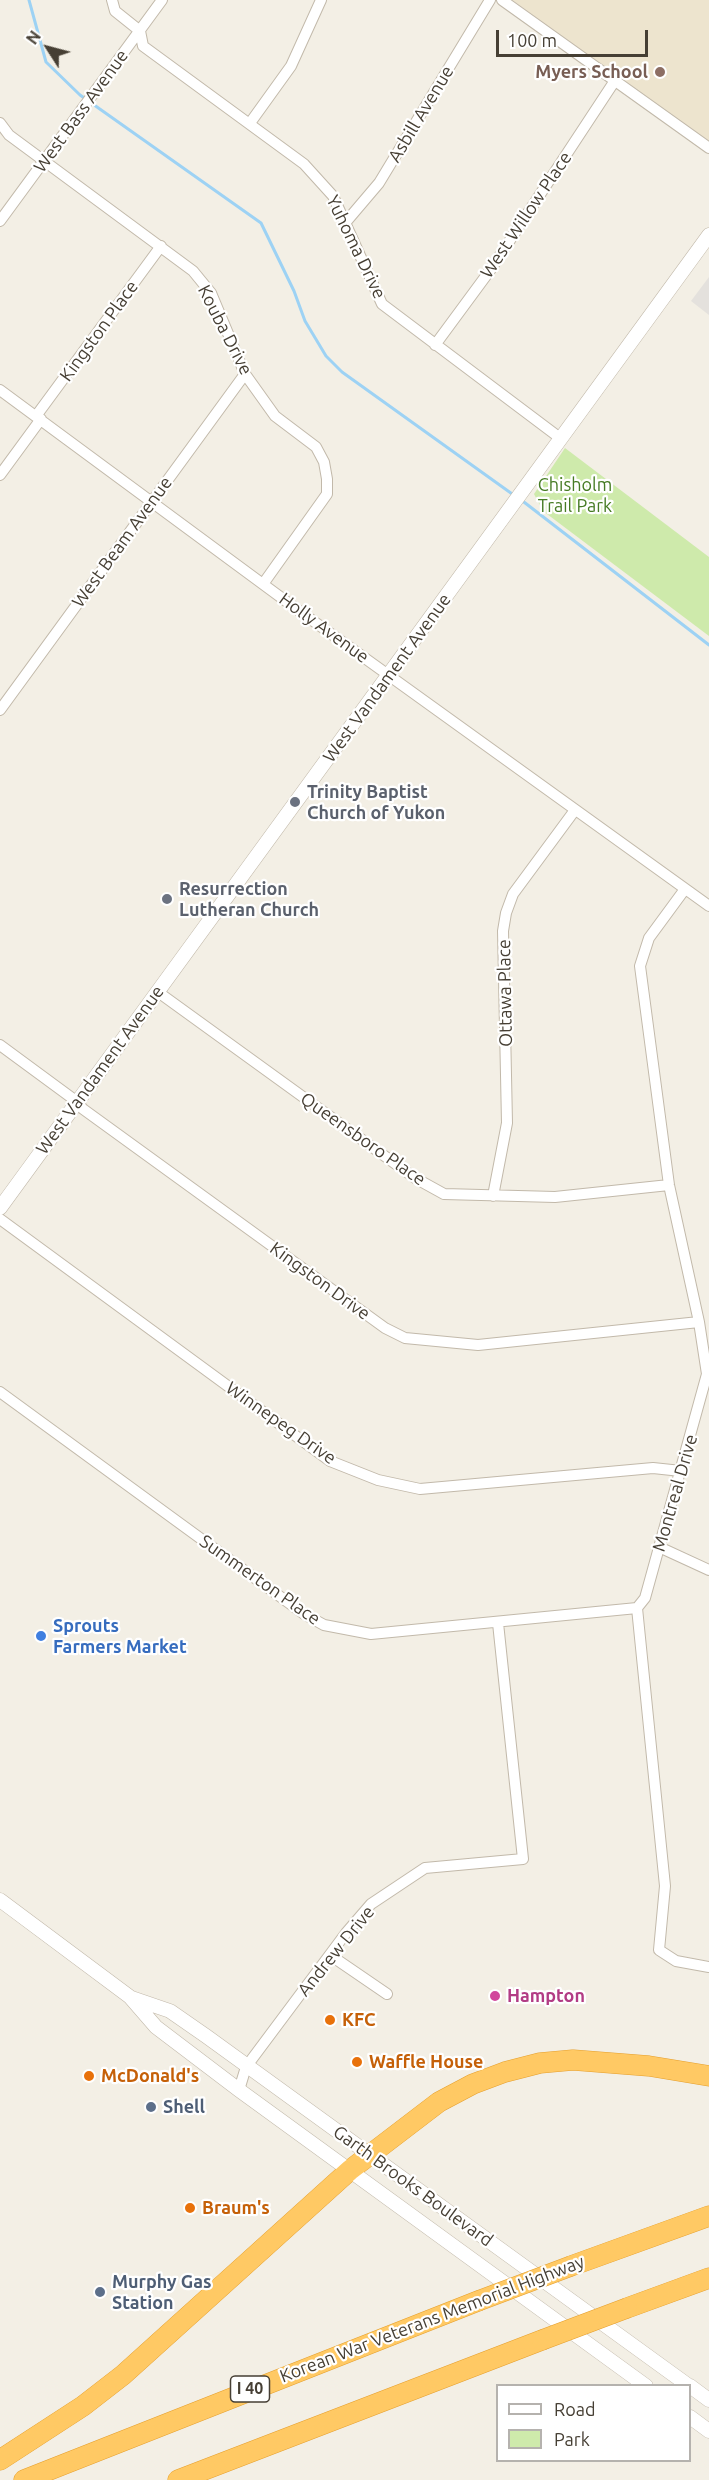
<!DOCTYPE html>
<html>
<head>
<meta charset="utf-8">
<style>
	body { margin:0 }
	#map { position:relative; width:709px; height:2480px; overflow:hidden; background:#f3efe5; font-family:Ubuntu,sans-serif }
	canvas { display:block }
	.legend { position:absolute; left:496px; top:2384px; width:195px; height:78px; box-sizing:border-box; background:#fff; border:2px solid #b5b2ae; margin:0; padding:8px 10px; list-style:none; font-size:18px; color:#463f34 }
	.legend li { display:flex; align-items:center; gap:12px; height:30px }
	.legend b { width:30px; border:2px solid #b5b2ae }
	.north { position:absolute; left:18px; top:18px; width:60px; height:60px; -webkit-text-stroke:4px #fff; paint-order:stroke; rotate:306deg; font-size:16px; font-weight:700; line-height:24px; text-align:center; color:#463f34 }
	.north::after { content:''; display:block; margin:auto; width:21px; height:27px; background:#463f34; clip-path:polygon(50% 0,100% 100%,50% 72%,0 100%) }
	.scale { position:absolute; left:496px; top:30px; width:152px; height:27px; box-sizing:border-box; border:3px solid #463f34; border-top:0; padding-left:8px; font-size:18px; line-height:21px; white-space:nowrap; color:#463f34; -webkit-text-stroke:4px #fff; paint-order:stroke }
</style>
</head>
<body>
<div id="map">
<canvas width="709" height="2480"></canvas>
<ul class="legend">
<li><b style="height:8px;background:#fff"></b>Road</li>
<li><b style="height:16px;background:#ceeaab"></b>Park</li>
</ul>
<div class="north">N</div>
<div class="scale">100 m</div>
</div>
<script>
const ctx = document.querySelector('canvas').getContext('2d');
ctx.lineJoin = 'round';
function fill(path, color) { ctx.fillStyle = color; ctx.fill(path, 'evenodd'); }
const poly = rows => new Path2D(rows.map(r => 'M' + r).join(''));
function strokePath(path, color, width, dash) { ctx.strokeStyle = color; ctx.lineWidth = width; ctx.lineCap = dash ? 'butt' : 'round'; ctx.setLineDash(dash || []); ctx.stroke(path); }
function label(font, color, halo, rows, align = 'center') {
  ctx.font = font + ' Ubuntu,sans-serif'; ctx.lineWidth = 4.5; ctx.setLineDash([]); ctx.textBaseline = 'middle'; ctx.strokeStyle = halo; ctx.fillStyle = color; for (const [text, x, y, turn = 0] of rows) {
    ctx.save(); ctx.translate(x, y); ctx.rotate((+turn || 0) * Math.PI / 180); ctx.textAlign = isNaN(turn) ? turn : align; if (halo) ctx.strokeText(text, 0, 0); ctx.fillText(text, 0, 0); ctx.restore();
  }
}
fill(poly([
	[512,0,709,0,709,144]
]), '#ede4ce');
fill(poly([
	[565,448,709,557,709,636,543,511,534,494]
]), '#ceeaab');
fill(poly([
	[709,277,709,315,691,301]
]), '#e4e1dd');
strokePath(poly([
	[29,0,46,62,80,95,261,223,294,291,305,321,326,356,342,372,515,496],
	[520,499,709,645]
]), '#9dd2f4', 3);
const minor = poly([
	[112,0,115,11,140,31,143,46,304,164,333,196,382,304,560,438],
	[502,0,709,148],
	[0,123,9,135,193,271,211,293,245,374,275,416,316,447,324,462,327,479,327,494,263,584],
	[250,123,291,66,321,0],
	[0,221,162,0],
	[345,223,379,183,490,0],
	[435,345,491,269,614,82],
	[0,390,298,610,709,906],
	[36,416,161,246],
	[0,475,41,419],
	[0,710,245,374],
	[685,889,649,938,640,966,669,1185,699,1322,707,1374,645,1598,637,1608,665,1886,659,1950,676,1961,709,1967],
	[158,992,415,1178,444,1194,555,1197,669,1185],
	[0,1045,76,1101,83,1109,385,1328,405,1338,478,1345,699,1322],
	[493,1196,507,1123,503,931,506,913,513,894,575,810],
	[0,1219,330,1461,378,1480,420,1489,653,1468,681,1471],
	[0,1392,304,1614,324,1625,371,1634,637,1608],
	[659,1547,709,1570],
	[330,1955,387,1994],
	[239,2090,246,2067,346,1933,371,1904,425,1868,523,1859,498,1623]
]);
const tertiary = poly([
	[0,1208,709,235],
	[0,1900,130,1997,156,2027,239,2090,646,2386],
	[132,1998,170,2011,206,2036,689,2386],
	[690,2386,709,2400],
	[690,2417,709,2431]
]);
const motorway = poly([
	[571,2266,709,2216],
	[627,2308,709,2278],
	[0,2460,83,2406,123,2375,350,2170,439,2102,473,2084,505,2072,540,2063,573,2060,649,2066,709,2076],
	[24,2480,478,2301],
	[178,2480,542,2340]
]);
strokePath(minor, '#c2b9aa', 12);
strokePath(tertiary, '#c2b9aa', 15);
strokePath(motorway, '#e59f2d', 21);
strokePath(minor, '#fff', 10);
strokePath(tertiary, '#fff', 14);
strokePath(motorway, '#ffc964', 20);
const motorwayBridge = poly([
	[478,2301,571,2266],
	[542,2340,627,2308]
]);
strokePath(motorwayBridge, '#e59f2d', 21, []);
strokePath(motorwayBridge, '#ffc964', 20);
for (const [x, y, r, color] of [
	[660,72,6,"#8d6e63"],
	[295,802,6,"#6b7280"],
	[167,899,6,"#6b7280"],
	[41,1636,6,"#3f7fe0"],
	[495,1996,6,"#d1479c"],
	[330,2020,6,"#e8710a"],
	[357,2062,6,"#e8710a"],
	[89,2076,6,"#e8710a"],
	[151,2107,6,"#5c6f8a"],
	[190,2208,6,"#e8710a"],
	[100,2292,6,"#5c6f8a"]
]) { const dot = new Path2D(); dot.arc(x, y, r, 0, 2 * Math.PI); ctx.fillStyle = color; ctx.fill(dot); strokePath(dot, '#fff', 2); }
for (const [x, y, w] of [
	[250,2389,39]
]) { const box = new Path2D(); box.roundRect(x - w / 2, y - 13, w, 26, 4.5); ctx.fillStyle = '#fff'; ctx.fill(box); strokePath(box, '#463f34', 1.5); }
label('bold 16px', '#463f34', null, [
	["I 40",250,2389]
]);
label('bold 18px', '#785e54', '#fff', [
	["Myers School",648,72]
], 'right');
label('18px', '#463f34', '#fff', [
	["West Bass Avenue",81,111,-54],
	["Asbill Avenue",421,114,-59],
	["West Willow Place",526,215,-56],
	["Yuhoma Drive",356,247,64],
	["Kouba Drive",225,330,63],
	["Kingston Place",99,331,-54],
	["West Beam Avenue",122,542,-54],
	["Holly Avenue",324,628,36],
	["West Vandament Avenue",387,678,-54],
	["Ottawa Place",505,993,-91],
	["West Vandament Avenue",100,1070,-54],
	["Queensboro Place",363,1139,35],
	["Kingston Drive",320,1281,36],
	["Winnepeg Drive",281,1423,35],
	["Montreal Drive",675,1493,-74],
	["Summerton Place",260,1580,35],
	["Andrew Drive",336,1951,-51],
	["Garth Brooks Boulevard",413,2186,36],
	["Korean War Veterans Memorial Highway",432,2319,-21]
]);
label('18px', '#467b24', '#fff', [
	["Chisholm",575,485],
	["Trail Park",575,506]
]);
label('bold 18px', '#5b616d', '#fff', [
	["Trinity Baptist",307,792],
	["Church of Yukon",307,813],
	["Resurrection",179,889],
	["Lutheran Church",179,910]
], 'left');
label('bold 18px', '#366cbe', '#fff', [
	["Sprouts",53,1626],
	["Farmers Market",53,1647]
], 'left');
label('bold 18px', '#b23c85', '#fff', [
	["Hampton",507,1996]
], 'left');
label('bold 18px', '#c56008', '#fff', [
	["KFC",342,2020],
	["Waffle House",369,2062],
	["McDonald's",101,2076],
	["Braum's",202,2208]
], 'left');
label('bold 18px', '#4e5e75', '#fff', [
	["Shell",163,2107],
	["Murphy Gas",112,2282],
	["Station",112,2303]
], 'left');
</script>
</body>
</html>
